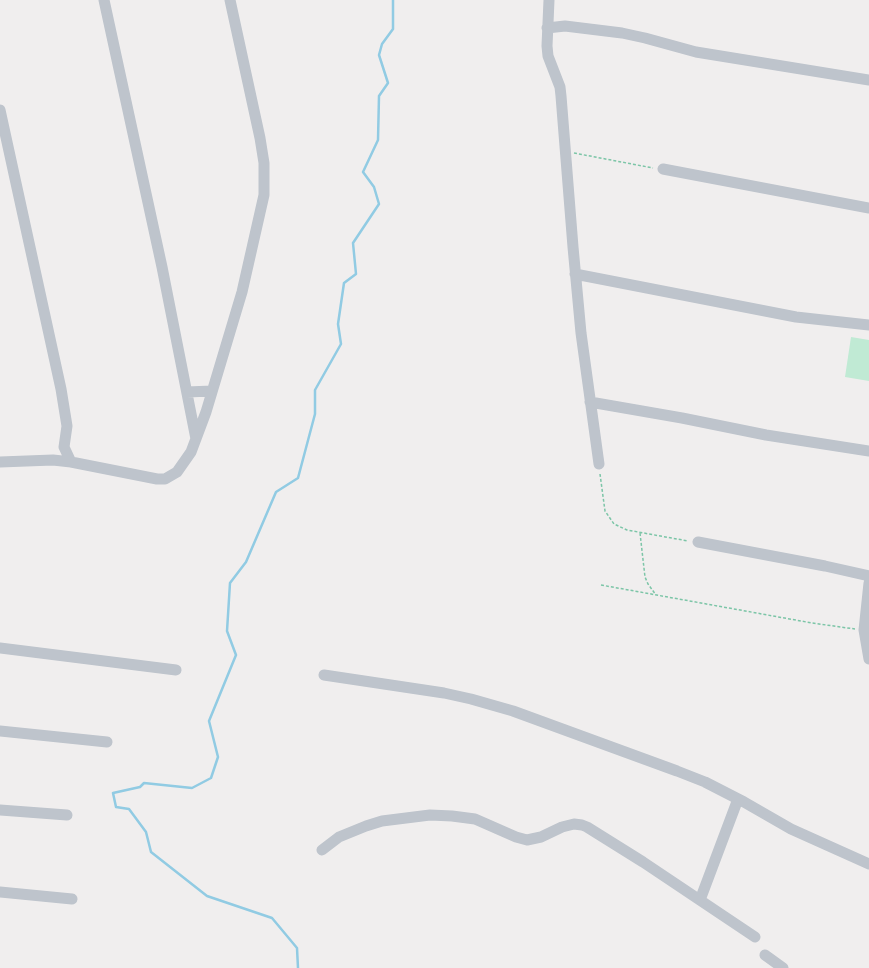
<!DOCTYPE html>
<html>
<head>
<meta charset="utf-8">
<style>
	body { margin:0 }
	canvas { display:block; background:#f0eeee }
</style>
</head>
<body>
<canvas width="869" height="968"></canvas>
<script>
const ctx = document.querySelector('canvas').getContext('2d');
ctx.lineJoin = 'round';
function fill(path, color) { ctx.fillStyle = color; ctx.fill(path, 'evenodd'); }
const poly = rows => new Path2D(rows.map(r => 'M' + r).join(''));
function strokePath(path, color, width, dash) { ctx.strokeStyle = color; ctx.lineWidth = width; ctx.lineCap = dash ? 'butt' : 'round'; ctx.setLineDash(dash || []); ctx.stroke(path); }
fill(poly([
	[851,337,869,340,869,381,845,377]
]), '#c0ead4');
strokePath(poly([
	[298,968,297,948,272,918,207,896,151,852,146,832,129,809,116,807,113,793,140,787,144,783,192,788,211,778,218,757,209,721,236,655,227,631,230,583,246,562,276,492,298,478,315,414,315,390,341,344,338,324,344,283,356,274,353,243,379,204,374,187,363,172,378,140,379,96,388,83,379,55,382,44,393,29,393,0]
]), '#91cbe3', 2.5);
strokePath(poly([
	[574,153,653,168],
	[600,474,605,511,614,524,627,530,688,541],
	[640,533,645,577,648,584,656,595],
	[601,585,812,623,855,629]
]), '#7cc5a7', 1.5, [3, 2]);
strokePath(poly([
	[104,0,162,267,196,439],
	[549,0,547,46,548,56,560,87,561,96,573,247,581,333,599,464],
	[547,28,565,26,622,33,645,38,696,52,869,80],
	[0,110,61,389,67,426,64,447,71,462],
	[663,169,869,208],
	[575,274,796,317,869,325],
	[187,392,212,391],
	[590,402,682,418,766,435,869,451],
	[0,462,53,460,71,462,157,479,165,479,177,472,191,452,206,412,242,292,264,195,264,163,260,138,230,0],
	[698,542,825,566,869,576],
	[869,583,864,630,869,659],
	[0,648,176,670],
	[324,675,444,693,471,699,513,711,677,771,705,782,744,802,791,829,869,864],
	[0,731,107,742],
	[0,810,67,815],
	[322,850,339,837,366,826,382,821,430,815,452,816,475,819,516,837,527,840,541,837,562,827,574,824,582,825,587,827,643,862,755,937],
	[0,892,72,899],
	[700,900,738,799],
	[765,955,783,968]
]), '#bec4cc', 11);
</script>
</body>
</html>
